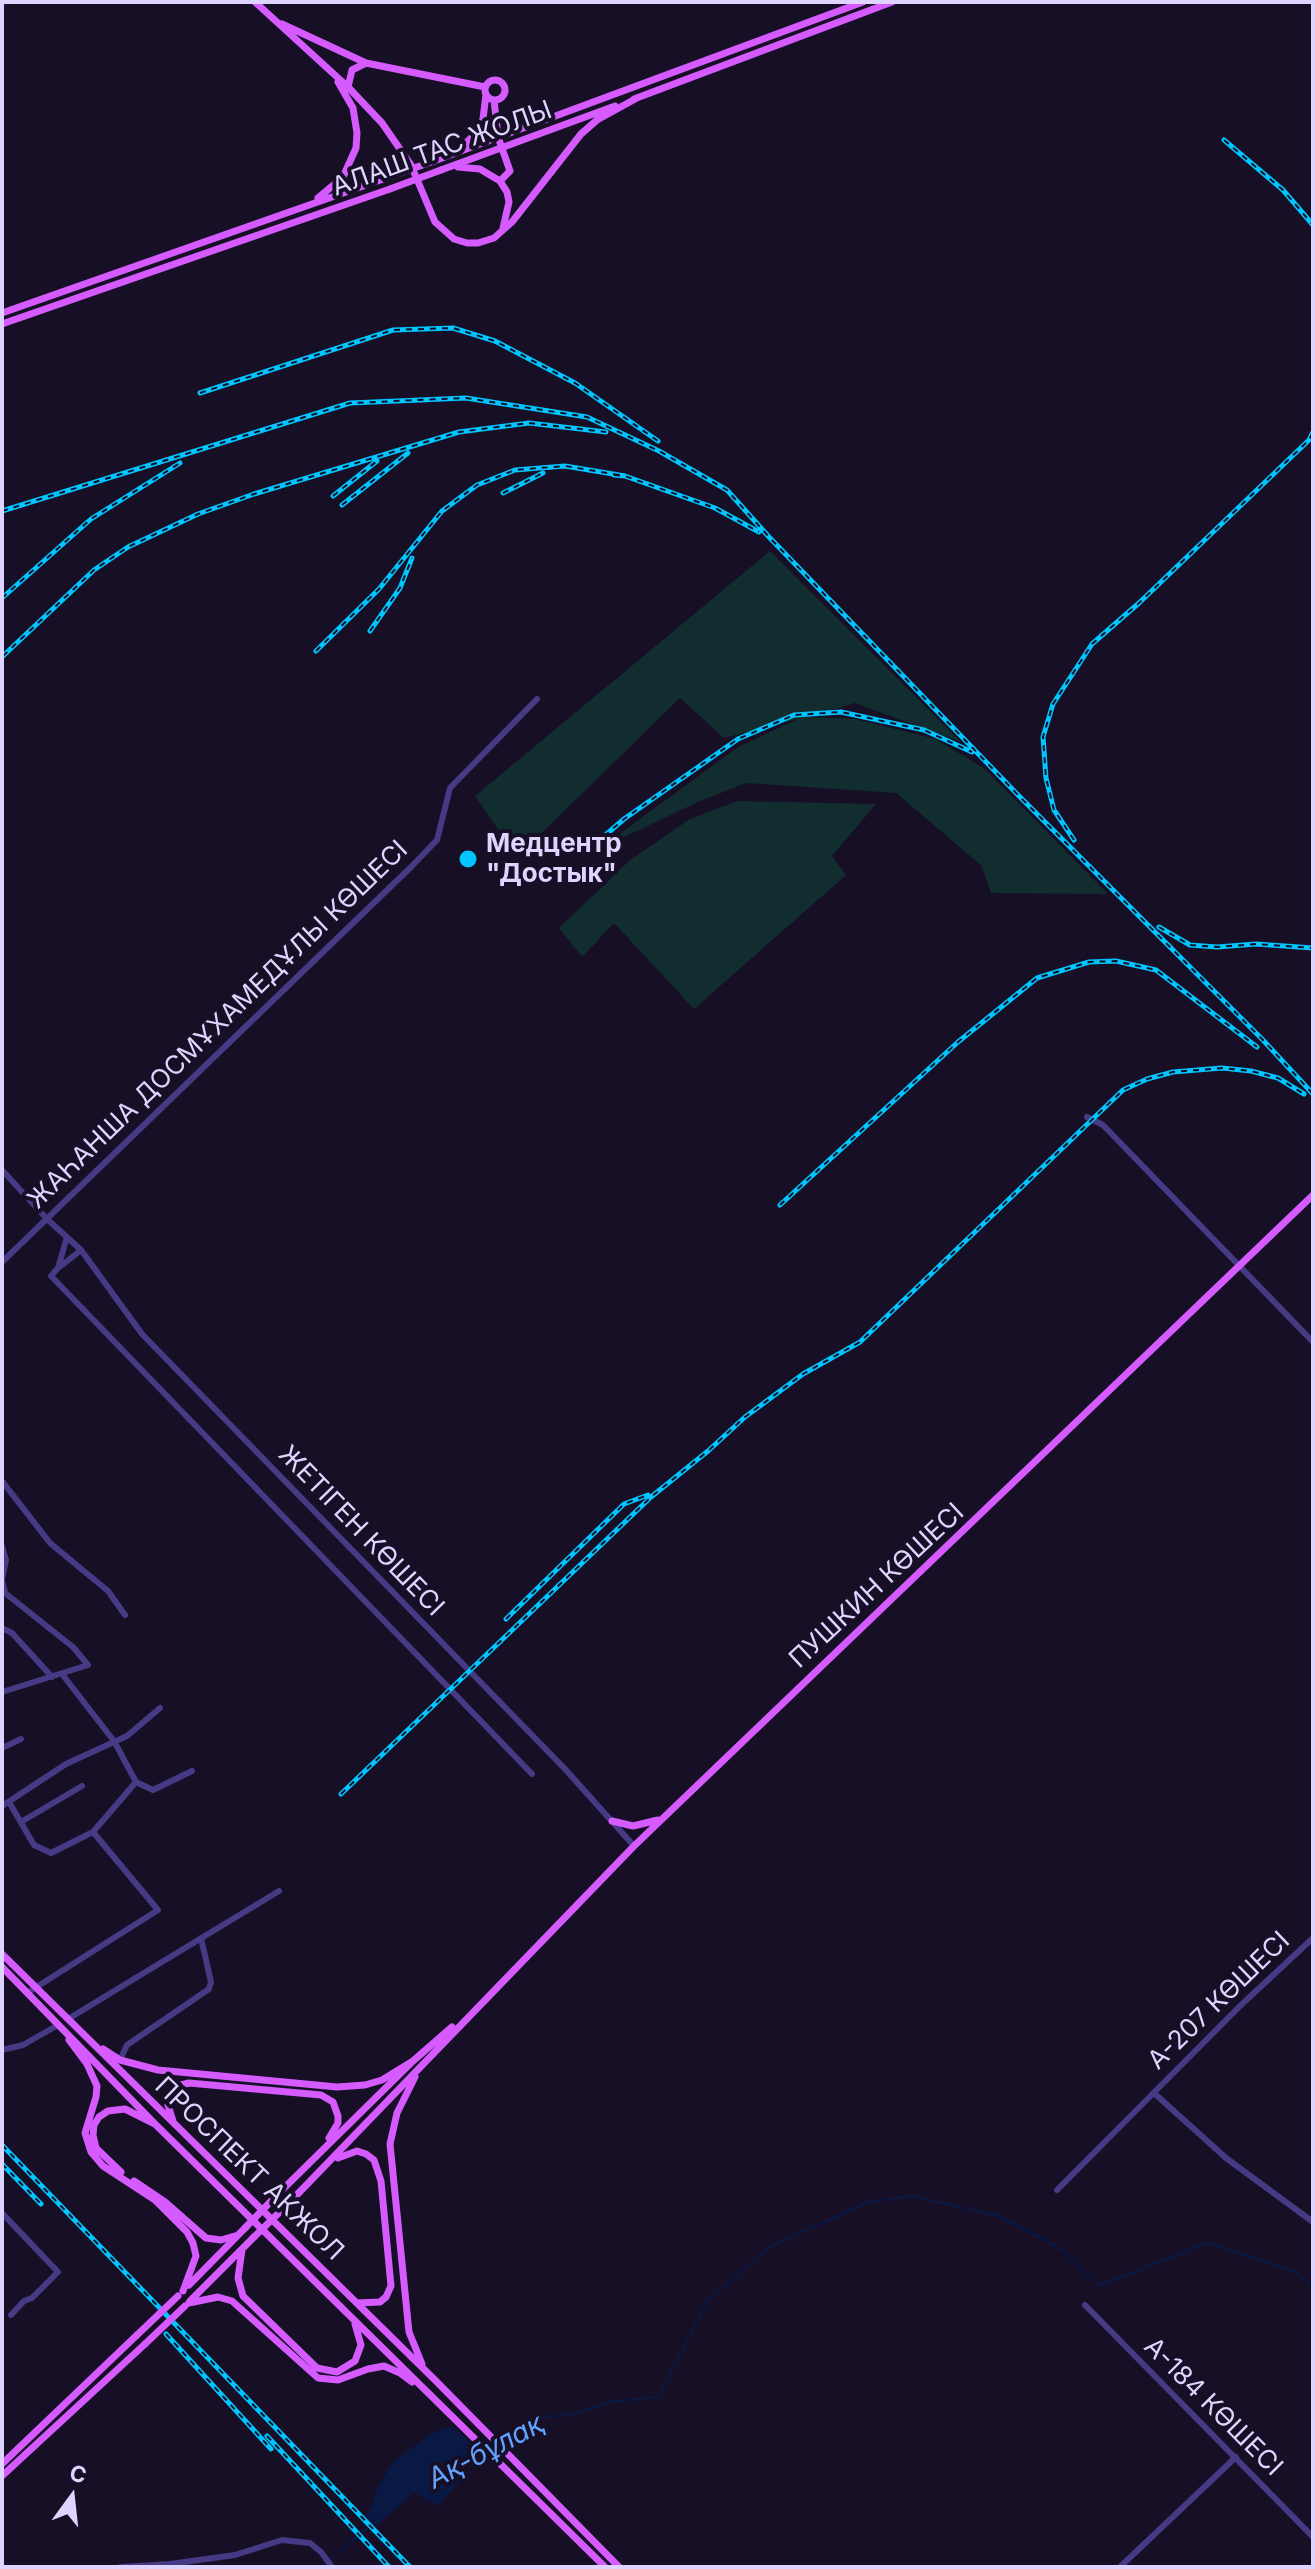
<!DOCTYPE html>
<html>
<head>
<meta charset="utf-8">
<style>
	body { margin:0 }
	#map { position:relative; width:1315px; height:2569px; overflow:hidden; background:#160f26; font-family:Inter,sans-serif }
	canvas { display:block }
	.frame { position:absolute; inset:0; border:4px solid #ded4ff; pointer-events:none }
	.north { position:absolute; left:32px; top:2457px; width:80px; height:80px; -webkit-text-stroke:6px #160f26; paint-order:stroke; rotate:15deg; font-size:22px; font-weight:700; line-height:32px; text-align:center; color:#ded4ff }
	.north::after { content:''; display:block; margin:auto; width:28px; height:36px; background:#ded4ff; clip-path:polygon(50% 0,100% 100%,50% 72%,0 100%) }
</style>
</head>
<body>
<div id="map">
<canvas width="1315" height="2569"></canvas>
<div class="frame"></div>
<div class="north">С</div>
</div>
<script>
const ctx = document.querySelector('canvas').getContext('2d');
ctx.lineJoin = 'round';
function fill(path, color) { ctx.fillStyle = color; ctx.fill(path, 'evenodd'); }
const poly = rows => new Path2D(rows.map(r => 'M' + r).join(''));
function strokePath(path, color, width, dash) { ctx.strokeStyle = color; ctx.lineWidth = width; ctx.lineCap = dash ? 'butt' : 'round'; ctx.setLineDash(dash || []); ctx.stroke(path); }
function label(font, color, halo, rows, align = 'center') {
  ctx.font = font + ' Inter,sans-serif'; ctx.lineWidth = 8; ctx.setLineDash([]); ctx.textBaseline = 'middle'; ctx.strokeStyle = halo; ctx.fillStyle = color; for (const [text, x, y, turn = 0] of rows) {
    ctx.save(); ctx.translate(x, y); ctx.rotate((+turn || 0) * Math.PI / 180); ctx.textAlign = isNaN(turn) ? turn : align; if (halo) ctx.strokeText(text, 0, 0); ctx.fillText(text, 0, 0); ctx.restore();
  }
}
fill(poly([
	[770,551,961,742,855,703,807,717,855,719,936,739,985,769,1108,894,991,893,982,866,896,793,746,783,698,802,599,849,738,747,798,719,724,738,680,698,517,857,475,796],
	[738,801,876,804,832,856,846,875,694,1009,614,923,582,957,559,928,630,860,690,819]
]), '#122d30');
fill(poly([
	[453,2426,473,2445,464,2458,463,2478,438,2506,414,2493,376,2526,366,2516,374,2502,375,2491,394,2461,431,2433]
]), '#0a1844');
strokePath(poly([
	[498,2440,541,2418,579,2413,608,2402,658,2397,707,2302,769,2247,868,2202,913,2196,998,2216,1063,2250,1099,2286,1207,2243,1294,2271,1313,2286],
	[463,2459,482,2449],
	[321,2567,373,2523]
]), '#0a1844', 2);
strokePath(poly([
	[1087,1117,1103,1125,1313,1342],
	[2,1170,47,1219,81,1250,142,1334,565,1769,634,1846],
	[67,1237,58,1268,51,1276,532,1774],
	[2,1262,411,867,437,840,450,788,537,699],
	[61,1266,81,1250],
	[2,1481,50,1543,108,1591,125,1615],
	[2,1546,6,1560,2,1579],
	[2,1580,5,1593,73,1647,88,1665,2,1692],
	[2,1628,12,1633,52,1677],
	[62,1674,114,1741,136,1782],
	[2,1748,21,1739],
	[9,1802,34,1845,51,1853,93,1832,136,1782,153,1790,192,1771],
	[2,1806,66,1764,127,1736,160,1708],
	[21,1822,82,1786],
	[27,1993,158,1910,93,1832],
	[68,2019,279,1891],
	[2,2050,23,2045,58,2025],
	[120,2060,127,2045,209,1989,211,1982,201,1938],
	[1154,2093,1226,2158,1313,2222],
	[1057,2190,1240,2006,1313,1938],
	[2,2213,58,2272,32,2298,24,2301,11,2315],
	[1085,2305,1313,2537],
	[121,2567,170,2564,235,2555,282,2540,310,2543,321,2552,332,2567],
	[1120,2567,1236,2457]
]), '#463a85', 6);
strokePath(poly([
	[255,2,348,87,382,123,411,165,435,222,454,239,467,243,478,243,494,238,512,222,581,134,597,120,637,98],
	[282,24,366,63,485,87],
	'485 90a10 10 0 1 1 20 0a10 10 0 1 1-20 0Z',
	[348,87,352,70,366,63],
	[634,99,892,2],
	[494,100,498,137,510,171,500,181],
	[461,148,478,131,483,119,486,94],
	[434,161,863,2],
	[458,167,480,169,500,181,507,192,509,202,503,228],
	[441,170,615,106],
	[318,198,343,177,356,148,357,133,353,108,338,82],
	[2,313,386,178],
	[2,324,390,189],
	[612,1821,633,1826,658,1820],
	[2,1954,436,2381,619,2567],
	[2,1967,155,2124,605,2567],
	[69,2040,87,2064,97,2086,96,2097,85,2133,91,2152,103,2166,155,2200,187,2232,193,2243,196,2256,183,2291],
	[103,2049,120,2060,158,2070,337,2087,365,2085,382,2080,413,2061],
	[415,2077,397,2113,390,2144,409,2332,422,2364],
	[173,2121,168,2105,170,2096,181,2085,189,2083,321,2095,333,2102,338,2116,338,2123,329,2138],
	[338,2158,357,2151,366,2154,374,2160,381,2181,391,2286,386,2297,380,2302,357,2303],
	[121,2172,96,2148,93,2135,94,2125,99,2117,108,2111,125,2109,153,2123],
	[134,2181,165,2202,206,2238,221,2240,238,2235],
	[278,2194,413,2061,452,2027],
	[288,2204,634,1846,1313,1195],
	[242,2250,238,2278,243,2296,317,2368,337,2372,355,2361,361,2345,355,2324],
	[189,2285,246,2227],
	[190,2301,254,2237],
	[189,2303,218,2297,232,2301,318,2378,338,2380,368,2369,384,2366,400,2373,412,2382],
	[2,2464,137,2335],
	[2,2476,145,2344]
]), '#d65bff', 7);
const rail = poly([
	[1224,140,1283,190,1313,225],
	[200,393,393,330,453,328,495,341,575,383,658,441],
	[614,475,625,476,715,508,759,532],
	[503,493,543,473],
	[333,496,377,461],
	[342,505,408,453],
	[2,511,350,403,466,398,587,417,659,451,727,490,769,537,1018,795,1262,1039,1313,1094],
	[2,598,91,519,180,463],
	[370,631,400,588,412,558],
	[316,651,379,589,442,511,477,485,515,470,565,466,625,476],
	[3,656,94,570,128,547,198,514,254,494,459,432,529,423,606,432],
	[1074,840,1054,810,1046,778,1043,737,1053,704,1092,644,1139,603,1309,440,1313,432],
	[595,844,624,819,738,739,794,715,841,712,924,730,972,752],
	[1159,927,1190,945,1217,947,1256,944,1313,948],
	[780,1205,958,1042,1037,978,1089,962,1116,961,1156,970,1257,1047],
	[506,1619,624,1504,648,1495],
	[341,1794,651,1497,708,1451,745,1417,803,1374,860,1342,1123,1090,1147,1079,1173,1072,1222,1068,1251,1071,1278,1078,1304,1094],
	[2,2145,410,2567],
	[2,2164,41,2204],
	[166,2334,271,2449],
	[267,2436,389,2567]
]);
strokePath(rail, '#00c5fe', 5);
strokePath(rail, '#160f26', 2, [6]);
strokePath(poly([
	[386,178,434,161],
	[390,189,441,170],
	[246,2227,278,2194],
	[254,2237,288,2204],
	[137,2335,178,2296],
	[145,2344,185,2306]
]), '#d65bff', 7);
for (const [x, y, r, color] of [
	[468,859,10,"#00c5fe"]
]) { const dot = new Path2D(); dot.arc(x, y, r, 0, 2 * Math.PI); ctx.fillStyle = color; ctx.fill(dot); strokePath(dot, '#160f26', 3); }
label('26px', '#ded4ff', '#160f26', [
	["АЛАШ ТАС ЖОЛЫ",442,149,-20],
	["ЖАҺАНША ДОСМҰХАМЕДҰЛЫ КӨШЕСІ",218,1025,-44],
	["ЖЕТІГЕН КӨШЕСІ",361,1531,46],
	["ПУШКИН КӨШЕСІ",877,1586,-43],
	["А-207 КӨШЕСІ",1219,2001,-44],
	["ПРОСПЕКТ АКЖОЛ",249,2169,44],
	["А-184 КӨШЕСІ",1213,2407,45]
]);
label('bold 26px', '#ded4ff', '#160f26', [
	["Медцентр",486,844],
	["\"Достык\"",486,874]
], 'left');
label('italic 28px', '#62a2ff', '#160f26', [
	["Ақ-бұлақ",486,2452,-28]
]);
</script>
</body>
</html>
